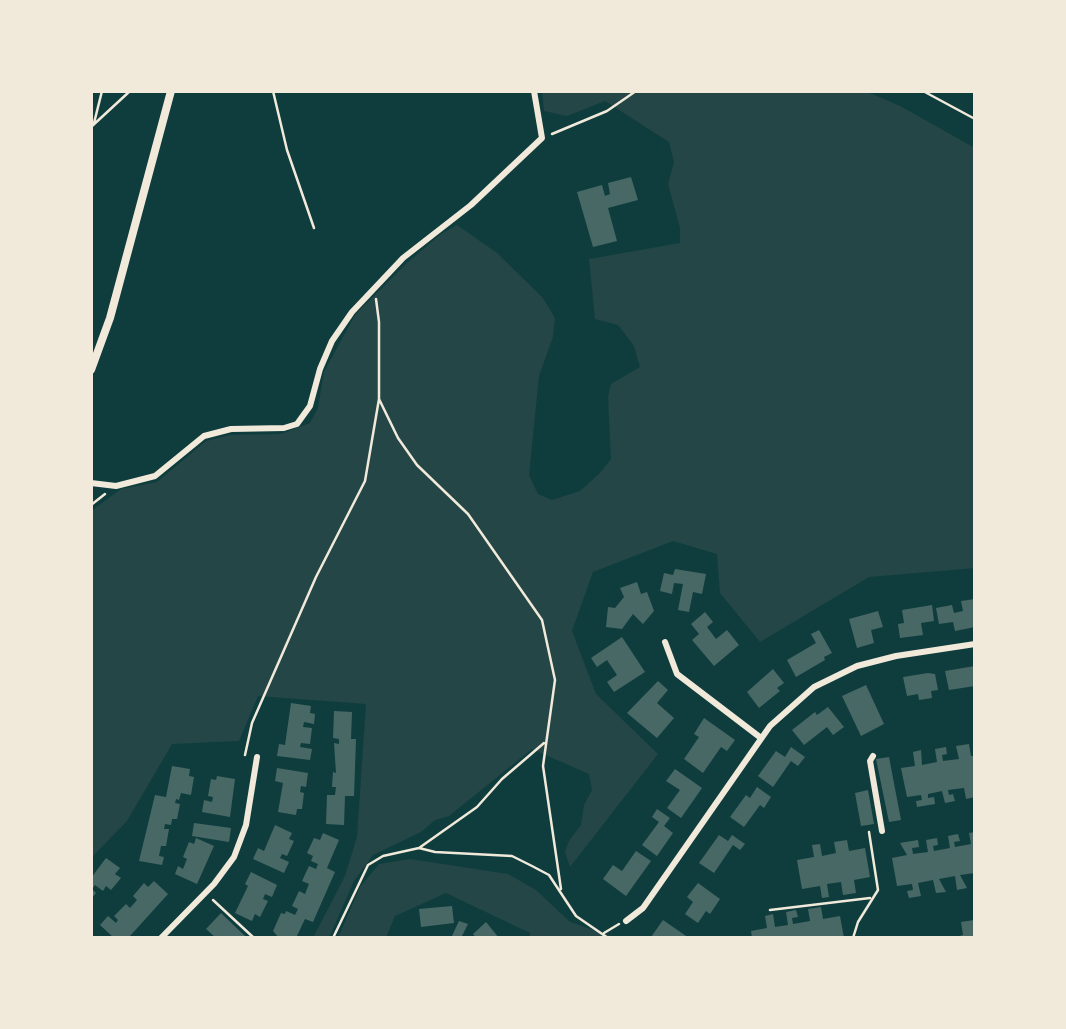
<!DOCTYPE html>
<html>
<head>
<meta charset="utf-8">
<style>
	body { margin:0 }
	#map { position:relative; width:1066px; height:1029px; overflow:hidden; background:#0f3d3e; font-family:Arial,sans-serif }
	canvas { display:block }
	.frame { position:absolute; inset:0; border:93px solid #f1e9da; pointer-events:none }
</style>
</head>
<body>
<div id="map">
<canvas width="1066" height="1029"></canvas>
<div class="frame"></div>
</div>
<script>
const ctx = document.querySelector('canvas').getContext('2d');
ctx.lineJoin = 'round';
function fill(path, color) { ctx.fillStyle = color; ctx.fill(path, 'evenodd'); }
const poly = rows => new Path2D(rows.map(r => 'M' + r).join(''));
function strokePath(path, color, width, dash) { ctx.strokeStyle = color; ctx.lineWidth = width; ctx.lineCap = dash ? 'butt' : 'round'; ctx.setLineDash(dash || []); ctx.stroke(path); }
fill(poly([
	[542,91,865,91,900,106,975,148,975,568,869,577,760,642,720,593,717,554,673,541,593,572,572,631,596,694,658,754,570,867,565,852,569,841,581,825,584,805,592,790,589,774,532,749,449,816,435,820,421,832,373,855,354,881,329,938,313,938,345,876,357,837,366,704,258,696,239,741,172,744,127,821,91,858,91,511,121,489,157,482,206,441,230,435,281,434,310,423,318,408,324,372,355,315,407,263,441,234,457,225,497,253,543,298,555,318,553,337,539,376,529,475,538,494,552,500,580,491,599,474,611,459,608,397,611,384,640,367,634,346,618,325,595,319,589,259,680,243,680,228,668,184,674,162,669,142,605,101,567,116,544,111],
	[410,859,508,874,536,890,570,922,617,938,530,938,530,933,446,893,395,916,386,938,338,938,360,887,379,864]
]), '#244646');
fill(poly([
	[631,177,638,200,608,208,617,241,593,247,577,192,602,185,605,196,610,194,608,183],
	[675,569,706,574,702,594,693,592,689,612,678,610,683,584,674,583,672,594,660,591,664,573,673,575],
	[637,582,641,594,647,592,654,611,643,624,633,614,622,629,606,627,608,607,615,608,624,597,620,588],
	[975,599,975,627,955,631,953,622,939,624,936,608,952,605,954,613,963,611,961,601],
	[932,605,934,621,921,623,923,635,900,638,898,624,904,623,902,610],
	[878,611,883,627,871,630,874,643,857,648,849,619],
	[705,612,713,622,707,627,716,639,727,630,739,645,714,666,692,640,699,634,691,624],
	[819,630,832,653,824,657,825,660,796,677,787,660,816,643,811,634],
	[622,637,645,672,614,692,607,682,617,675,607,660,597,667,591,658],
	[975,666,975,686,949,690,945,671],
	[773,669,784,683,777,688,780,691,759,708,747,692],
	[928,673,935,674,938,690,931,691,932,698,919,700,918,694,907,696,903,677],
	[658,681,668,690,657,703,674,718,657,738,627,713],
	[866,685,884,724,861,736,842,696],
	[291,703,311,706,310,713,315,714,314,724,304,722,303,727,312,728,310,744,301,743,300,747,312,749,310,760,277,756,279,744,285,745],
	[828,707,844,727,833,735,827,727,804,745,792,730,815,712,817,715],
	[334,711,352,712,351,739,356,739,354,796,345,796,344,825,326,824,327,795,335,795,336,787,332,787,333,772,336,773,334,743,339,744,339,739,333,738],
	[704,718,735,740,727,751,721,747,703,773,684,759,699,737,694,734],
	[969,744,971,756,975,756,975,797,966,799,964,788,948,790,949,795,953,794,955,801,945,803,942,791,928,794,928,798,934,797,935,804,917,807,916,801,922,800,921,795,907,797,901,768,915,766,913,752,921,750,922,765,937,762,935,749,946,747,947,754,942,755,943,761,959,759,956,746],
	[791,747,805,757,798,766,791,761,773,787,758,776,776,751,785,757],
	[889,757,901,820,889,822,876,759],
	[172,766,190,769,189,776,194,777,191,795,181,793,179,800,176,799,175,803,180,804,177,819,172,819,171,825,165,824,164,829,169,829,166,846,161,846,159,856,164,857,162,865,139,861,155,795,166,797],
	[277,768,308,773,306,787,301,786,300,792,304,793,302,809,297,809,296,815,278,812,283,783,275,781],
	[675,769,702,788,681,818,667,808,680,790,666,781],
	[217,776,235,779,230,817,202,812,204,800,212,802,213,797,208,796,211,779,216,780],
	[757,787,771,797,764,808,760,805,744,827,730,817,746,795,750,798],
	[868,790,874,824,861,826,855,793],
	[657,809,670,818,664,826,673,833,657,856,642,845,659,822,652,817],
	[194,823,231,828,229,842,192,836],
	[275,825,292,833,289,839,294,841,287,856,282,854,280,858,289,862,284,873,253,859,258,848,264,851],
	[975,832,975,873,960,875,967,888,957,890,955,876,939,879,946,892,936,893,933,880,918,883,921,896,909,898,907,891,913,890,912,884,897,886,892,858,907,855,900,843,918,840,919,847,912,848,913,854,928,852,926,840,937,838,938,845,933,846,934,851,950,848,948,836,958,834,960,841,954,842,955,847,971,844,969,833],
	[323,833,339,840,327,868,335,872,313,922,305,919,296,938,279,938,273,931,281,913,285,914,286,911,295,915,298,909,292,906,299,891,305,894,309,884,302,881,309,866,316,869,318,864,311,861,313,856,307,853,314,838,320,840],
	[719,835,728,841,732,835,745,844,740,850,733,845,714,873,699,863],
	[196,838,214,846,197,884,175,874,178,866,183,869,187,859,183,857,189,842,194,844],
	[847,840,849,851,865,848,870,877,854,880,856,893,843,895,841,882,827,884,829,897,822,898,820,886,802,889,797,860,814,857,812,845,820,844,822,856,836,853,834,842],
	[636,851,651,861,626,896,603,879,613,865,622,871],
	[106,858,120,868,115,874,121,878,111,890,106,886,103,891,95,885,92,889,96,893,91,899,91,878],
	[251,872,277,885,272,897,265,894,263,899,268,901,260,917,255,914,252,921,235,913,248,886,245,884],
	[154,881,168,894,130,936,132,938,114,938,100,925,108,916,116,923,118,920,114,916,126,904,130,908,137,900,133,896,144,883,148,887],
	[698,883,720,899,710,914,706,911,698,923,685,914,693,902,687,897],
	[452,906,454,923,421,927,419,909],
	[821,907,823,919,840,916,844,938,752,938,751,931,767,928,765,916,773,914,775,927,788,925,786,912,796,910,798,917,792,918,793,924,810,921,808,909],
	[221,913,245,936,244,938,216,938,206,929],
	[663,920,689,938,651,937],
	[974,920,975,938,952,938,963,935,961,922],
	[459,921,468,924,461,938,451,938],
	[486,922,499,938,476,938,473,934]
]), '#486865');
strokePath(poly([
	[273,91,287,150,314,228],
	[923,91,975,119],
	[94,123,102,91],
	[91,127,130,91],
	[552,134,607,111,636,91],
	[379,399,398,438,417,465,468,514,542,620,555,680,543,766,561,889],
	[91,505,105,494],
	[245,755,252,723,316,577,365,481,379,399,379,322,376,299],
	[419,848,477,807,502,779,544,743],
	[213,900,254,938],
	[770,910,870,898],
	[604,933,619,924],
	[333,938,368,865,383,856,419,848,435,852,512,856,532,866,549,875,576,916,608,938],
	[853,938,858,922,878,890,869,832]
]), '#f1e9da', 2.5);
strokePath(poly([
	[91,483,116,486,155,476,204,436,231,429,284,428,297,424,310,406,320,369,332,341,352,312,403,258,471,205,542,138,534,91],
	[665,642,677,674,761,738],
	[873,756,870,761,882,831],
	[626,921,643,908,770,726,814,687,857,666,896,656,975,644],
	[161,938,214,884,234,857,246,825,257,757]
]), '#f1e9da', 6);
strokePath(poly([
	[91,370,110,318,171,91]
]), '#f1e9da', 8);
</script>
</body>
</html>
